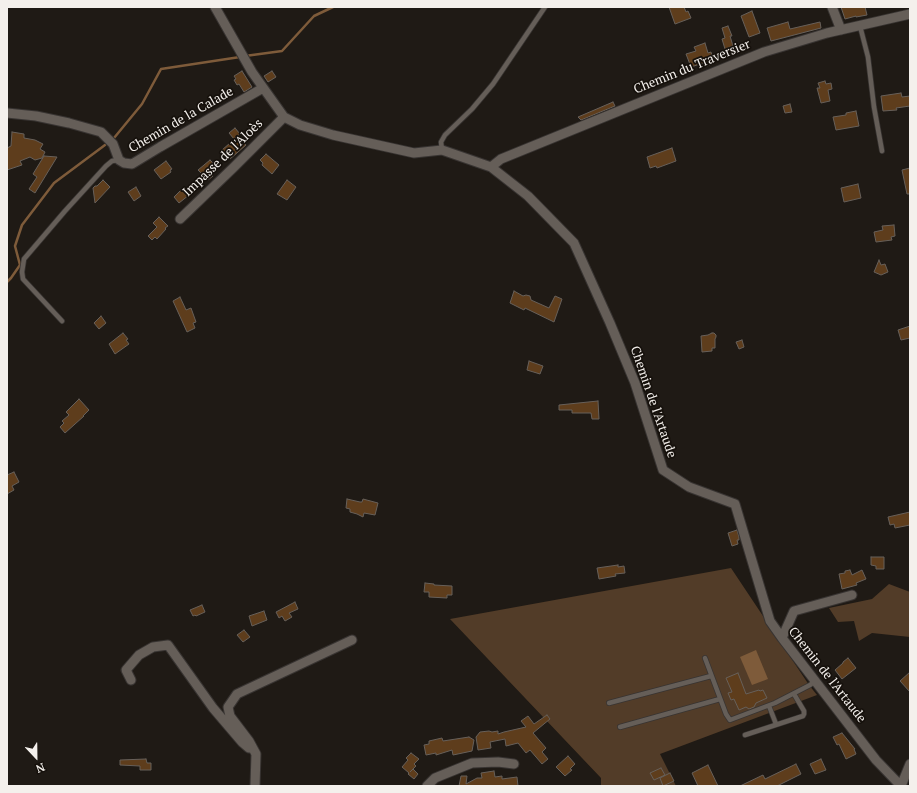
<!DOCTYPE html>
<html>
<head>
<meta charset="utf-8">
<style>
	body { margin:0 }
	#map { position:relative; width:917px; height:793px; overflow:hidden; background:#1f1a15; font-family:"PT Serif",serif }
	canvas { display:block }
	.frame { position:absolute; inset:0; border:8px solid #f4f0ec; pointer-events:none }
	.north { position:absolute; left:16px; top:737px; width:40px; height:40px; -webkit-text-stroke:3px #16110c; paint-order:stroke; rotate:158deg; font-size:11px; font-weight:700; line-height:16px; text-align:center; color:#f4f0ec }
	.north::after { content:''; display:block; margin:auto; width:14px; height:18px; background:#f4f0ec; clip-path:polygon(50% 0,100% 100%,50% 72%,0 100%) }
</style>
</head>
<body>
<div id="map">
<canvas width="917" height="793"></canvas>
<div class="frame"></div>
<div class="north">N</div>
</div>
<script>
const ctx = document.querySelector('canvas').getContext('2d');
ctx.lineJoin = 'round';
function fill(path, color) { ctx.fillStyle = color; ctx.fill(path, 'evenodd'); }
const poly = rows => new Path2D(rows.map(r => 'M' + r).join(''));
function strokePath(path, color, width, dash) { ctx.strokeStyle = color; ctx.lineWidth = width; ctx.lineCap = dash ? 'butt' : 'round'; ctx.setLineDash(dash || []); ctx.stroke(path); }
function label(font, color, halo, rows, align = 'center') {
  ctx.font = font + ' "PT Serif",serif'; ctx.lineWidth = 3.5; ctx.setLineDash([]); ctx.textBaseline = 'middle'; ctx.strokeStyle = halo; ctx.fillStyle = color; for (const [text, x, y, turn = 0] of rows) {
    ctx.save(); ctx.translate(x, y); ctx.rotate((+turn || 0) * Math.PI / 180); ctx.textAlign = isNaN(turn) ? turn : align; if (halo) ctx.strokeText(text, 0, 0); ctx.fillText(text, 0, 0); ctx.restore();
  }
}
fill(poly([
	[731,568,809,685,817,695,660,754,676,786,601,786,601,778,450,619],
	[889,584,910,592,910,637,872,633,859,641,854,621,838,622,829,608,872,599]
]), '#523c28');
fill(poly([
	[756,650,768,679,752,685,740,657]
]), '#7e5b3a');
strokePath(poly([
	[245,56,282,51,314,16,333,7],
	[114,138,142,104,161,69,240,57],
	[7,282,11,278,20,265,15,246,22,225,54,183,105,145]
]), '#7e5b3a', 2.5);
const building = poly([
	[669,7,684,7,686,12,688,11,691,18,675,24,669,7],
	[841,7,865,7,867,15,856,17,856,16,845,19,841,7],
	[752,11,760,33,749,37,741,16,752,11],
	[788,22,790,29,820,22,821,28,771,41,767,28,788,22],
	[728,26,732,36,730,36,733,46,725,49,722,39,725,38,722,28,728,26],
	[705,43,708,53,711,52,714,63,707,66,706,62,691,67,686,54,696,51,694,47,705,43],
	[242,71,252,87,244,92,239,84,237,85,234,80,236,79,234,76,242,71],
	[272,71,276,77,268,82,264,76,272,71],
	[825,81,826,84,831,83,832,89,828,90,830,101,821,103,817,88,820,88,818,83,825,81],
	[901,93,902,97,910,96,910,106,896,108,897,110,883,111,881,96,901,93],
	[613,102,615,106,581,120,578,117,613,102],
	[790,104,792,112,785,113,783,106,790,104],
	[856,111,859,126,836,130,833,117,846,115,846,113,856,111],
	[235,128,240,134,234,139,229,133,235,128],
	[12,132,24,134,24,138,35,140,43,144,40,149,45,152,42,158,35,160,30,157,20,161,22,165,7,170,7,148,11,146,12,132],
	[238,136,246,145,230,159,222,150,238,136],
	[672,148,676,161,657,168,656,166,650,168,647,157,672,148],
	[266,154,279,165,272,174,262,165,263,163,260,160,266,154],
	[44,156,57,157,35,193,29,189,37,177,33,174,44,156],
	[210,160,213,163,214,163,218,168,211,174,213,176,208,180,198,170,210,160],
	[166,161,172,169,170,170,171,172,161,179,154,170,166,161],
	[910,168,910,194,907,194,902,170,910,168],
	[103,180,110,187,95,203,93,188,95,186,97,186,103,180],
	[287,180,296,187,287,200,277,194,287,180],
	[858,184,861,198,844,202,841,188,858,184],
	[136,187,141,196,134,201,128,192,136,187],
	[183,188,189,195,179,203,174,197,183,188],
	[159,217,168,226,165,228,166,229,157,239,155,237,152,240,148,236,157,227,153,223,159,217],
	[894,225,895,236,891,237,892,240,876,242,874,232,883,230,882,226,894,225],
	[879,260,881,265,885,264,888,272,881,275,874,272,879,260],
	[514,291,523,296,526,295,530,296,531,300,549,308,555,296,562,299,554,322,525,308,524,310,510,303,514,291],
	[180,297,186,310,191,308,196,322,193,323,195,328,187,332,173,301,180,297],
	[101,316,106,323,99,329,94,323,101,316],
	[910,326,910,338,901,340,898,330,910,326],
	[123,333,128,339,126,340,129,344,115,354,109,344,123,333],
	[712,333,714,333,716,335,716,337,715,339,715,348,712,348,712,351,702,352,701,336,708,335,712,333],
	[742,340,744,347,739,349,736,342,742,340],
	[529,361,543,366,540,374,527,370,529,361],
	[79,399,89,410,83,416,84,416,65,433,60,427,64,423,62,421,69,415,66,412,79,399],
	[598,401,599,419,592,419,591,413,572,413,572,410,559,410,559,405,598,401],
	[14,472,19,482,12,486,14,490,7,494,7,475,14,472],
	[347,499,360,502,362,502,363,499,378,503,375,515,364,513,363,517,357,514,350,512,350,509,346,508,347,499],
	[910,512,910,525,895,528,894,524,890,525,888,517,910,512],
	[737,530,739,537,739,540,737,540,738,544,732,546,728,533,737,530],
	[871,557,884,557,884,569,876,569,876,566,871,565,871,557],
	[618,565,618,567,624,566,625,573,615,574,616,576,599,579,597,568,618,565],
	[850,570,852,575,862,570,866,579,856,583,857,585,842,589,839,574,845,573,845,571,850,570],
	[425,583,434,584,434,585,452,586,452,595,447,595,447,598,429,597,429,592,424,592,425,583],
	[295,602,298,609,289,613,292,617,285,621,282,616,279,618,276,612,295,602],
	[202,605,205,612,196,616,195,615,193,616,190,610,202,605],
	[264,611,267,620,252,626,249,616,264,611],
	[244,630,250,637,243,642,237,635,244,630],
	[848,658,856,668,842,679,835,670,843,663,843,662,848,658],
	[910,672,910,692,900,681,910,672],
	[738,673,746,694,759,690,760,691,763,690,767,698,756,703,754,707,749,709,746,707,739,710,734,699,731,700,728,693,732,692,726,678,738,673],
	[547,715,550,719,533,733,546,748,542,752,548,759,542,764,530,750,526,753,518,743,506,746,505,739,490,742,491,748,478,750,476,737,480,732,489,731,492,732,498,731,498,734,504,732,526,727,521,721,528,716,534,724,547,715],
	[842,733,855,749,854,749,856,754,846,759,839,744,837,745,833,737,842,733],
	[469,737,474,740,472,751,453,755,452,750,436,755,436,753,426,755,424,745,429,744,429,741,442,738,443,741,469,737],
	[411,753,419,759,414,764,416,766,410,772,413,769,418,774,414,779,408,774,409,773,402,767,408,760,406,758,411,753],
	[568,756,575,764,570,769,572,770,565,776,556,767,568,756],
	[146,759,147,763,151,763,151,770,140,770,140,766,120,765,120,760,146,759],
	[821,759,826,770,815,774,810,764,821,759],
	[796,764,801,774,777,786,740,786,763,775,765,779,796,764],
	[708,765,718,786,698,786,692,773,708,765],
	[661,768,665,775,654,780,650,773,661,768],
	[494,771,495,777,502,776,502,779,517,777,518,786,459,786,461,776,467,776,466,784,477,778,482,778,481,773,494,771],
	[670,773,674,781,663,786,660,778,670,773]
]);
fill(building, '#5e3d1c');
strokePath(building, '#67605a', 1);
const lane = poly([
	[860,26,868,57,874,107,882,151],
	[442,150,441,142,445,135,472,109,493,84,545,7],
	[62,321,23,279,22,272,24,259,65,211,106,166,112,161,119,160],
	[705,658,726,714,730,720,775,703,810,685,815,681],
	[609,703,711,676],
	[769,706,776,724],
	[620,727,720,699],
	[745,735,803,716,804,714,804,711,794,694]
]);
const street = poly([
	[215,7,252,72,284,117,300,125,333,135,414,153,442,150,491,167,528,196,574,243,610,323,635,383,663,470,689,487,735,504,770,621,782,638,876,760,901,786],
	[832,7,841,30],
	[7,113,36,116,69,123,101,132,113,144,119,160,124,163,132,164,160,147,263,88],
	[491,167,501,159,764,52,827,33,910,14],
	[180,219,234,167,284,117],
	[782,638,794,611,852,595],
	[131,680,126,670,139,655,153,647,168,645,213,708,242,742,249,748],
	[255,786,256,754,249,741,230,716,228,707,237,694,352,640],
	[427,786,435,778,472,763,498,762,514,764],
	[901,786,910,764]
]);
strokePath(lane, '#383432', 6);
strokePath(street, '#383432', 11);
strokePath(lane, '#655e58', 4.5);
strokePath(street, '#655e58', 9);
label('13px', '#f4f0ec', '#16110c', [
	["Chemin du Traversier",692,67,-22],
	["Chemin de la Calade",181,120,-30],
	["Impasse de l'Aloès",223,158,-44],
	["Chemin de l'Artaude",653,402,71],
	["Chemin de l'Artaude",827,675,52]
]);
</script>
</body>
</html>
